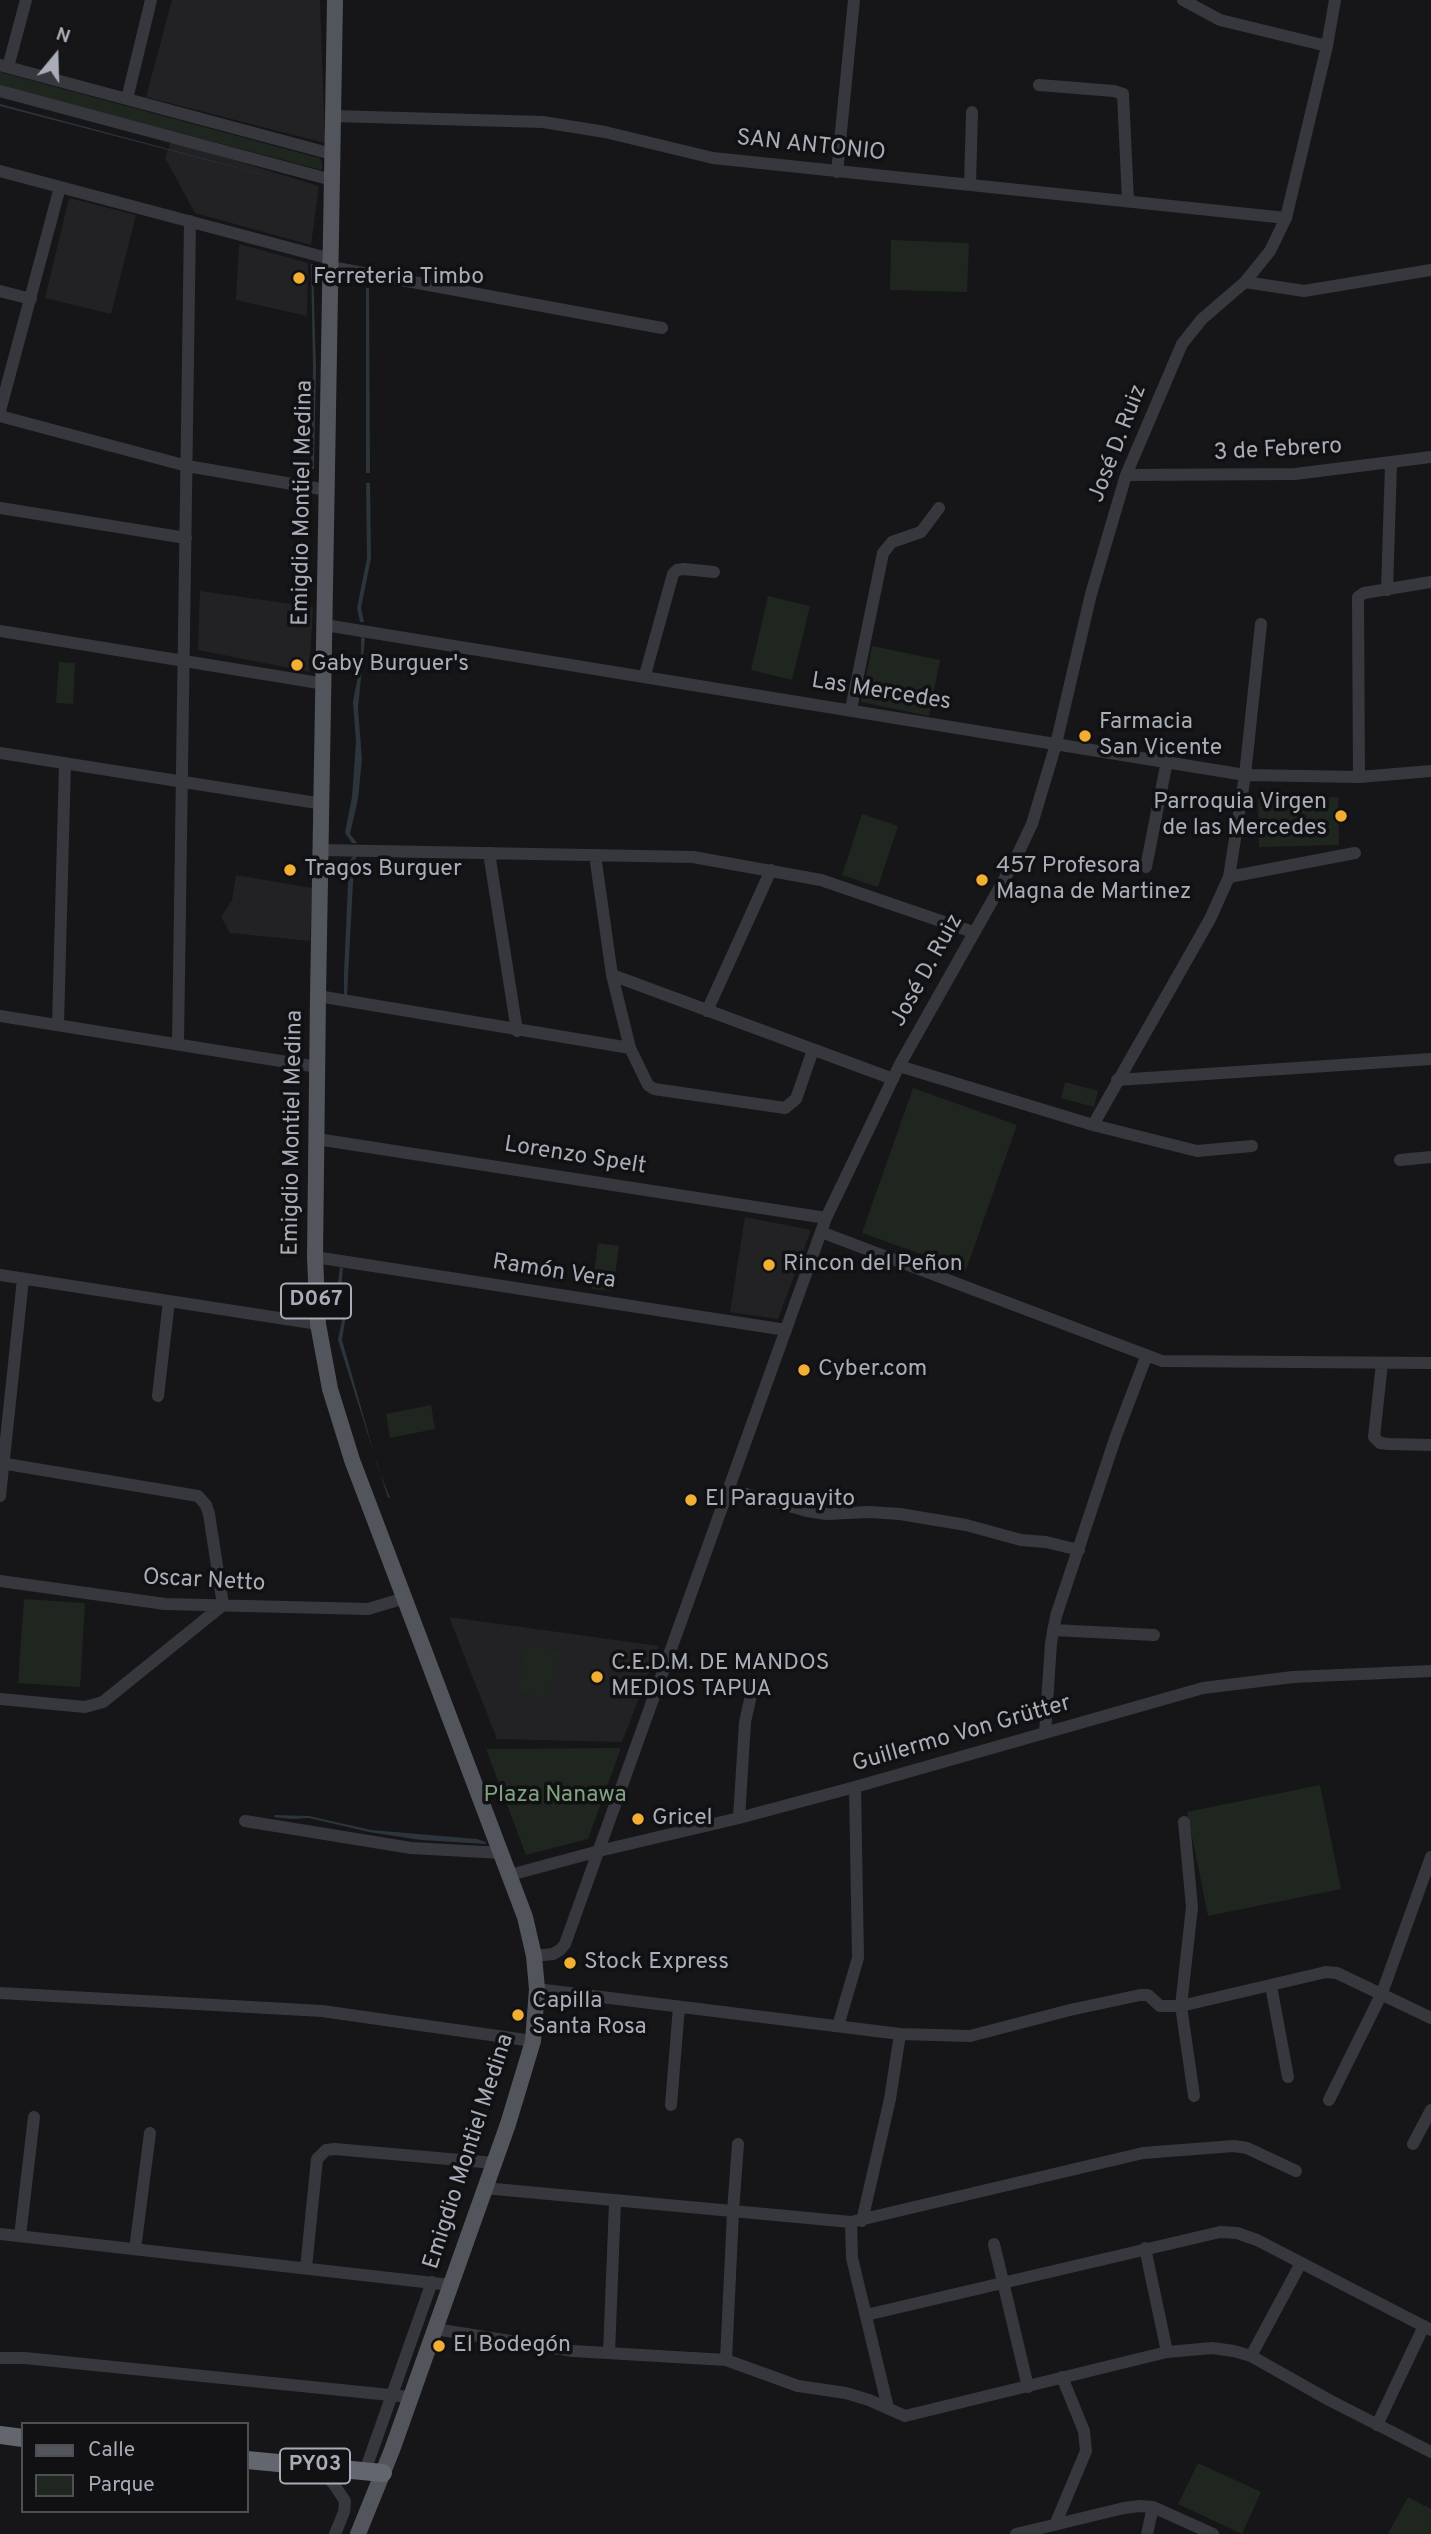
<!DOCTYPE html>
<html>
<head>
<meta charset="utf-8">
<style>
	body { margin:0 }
	#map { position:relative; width:1431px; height:2534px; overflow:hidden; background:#161618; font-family:Overpass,sans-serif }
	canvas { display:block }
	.legend { position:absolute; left:21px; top:2422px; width:228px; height:91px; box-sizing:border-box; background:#111113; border:2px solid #4d4f55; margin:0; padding:9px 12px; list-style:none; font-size:21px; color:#a8adb8 }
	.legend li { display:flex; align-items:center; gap:14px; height:35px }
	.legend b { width:35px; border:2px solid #4d4f55 }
	.north { position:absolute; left:21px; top:21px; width:70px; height:70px; -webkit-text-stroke:5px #111113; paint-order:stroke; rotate:19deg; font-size:19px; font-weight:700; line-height:28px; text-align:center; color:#a8adb8 }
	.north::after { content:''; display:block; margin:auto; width:24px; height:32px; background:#a8adb8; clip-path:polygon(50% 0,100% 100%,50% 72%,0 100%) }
</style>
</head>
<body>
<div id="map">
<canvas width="1431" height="2534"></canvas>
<ul class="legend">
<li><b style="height:9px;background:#53555c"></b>Calle</li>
<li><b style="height:19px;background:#1e261f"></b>Parque</li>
</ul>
<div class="north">N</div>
</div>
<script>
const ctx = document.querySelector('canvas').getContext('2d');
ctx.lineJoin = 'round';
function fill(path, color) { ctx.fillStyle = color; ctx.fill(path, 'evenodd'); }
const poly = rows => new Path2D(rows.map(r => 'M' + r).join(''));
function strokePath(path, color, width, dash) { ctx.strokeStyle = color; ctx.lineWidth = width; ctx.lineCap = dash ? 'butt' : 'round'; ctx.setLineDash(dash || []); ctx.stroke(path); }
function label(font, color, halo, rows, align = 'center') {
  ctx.font = font + ' Overpass,sans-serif'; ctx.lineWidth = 7; ctx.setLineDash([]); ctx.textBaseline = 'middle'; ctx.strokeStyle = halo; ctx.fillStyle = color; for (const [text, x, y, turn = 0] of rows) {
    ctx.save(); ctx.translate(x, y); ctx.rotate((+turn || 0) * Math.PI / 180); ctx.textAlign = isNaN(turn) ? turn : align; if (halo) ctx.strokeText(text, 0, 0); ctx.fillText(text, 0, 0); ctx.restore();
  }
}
fill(poly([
	[172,0,320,0,325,143,146,97],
	[171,141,319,186,311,245,195,213,165,158],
	[69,198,136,215,111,314,45,298],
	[239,244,308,263,307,316,236,300],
	[200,591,313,607,309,672,198,650],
	[236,875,312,888,310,941,230,933,221,917,232,900],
	[745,1217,811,1230,778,1319,730,1312],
	[449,1617,659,1646,622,1742,497,1739]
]), '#222225');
fill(poly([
	[0,72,319,158,322,162,322,170,0,86],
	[891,240,969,243,967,292,890,290],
	[768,596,810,606,792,680,751,670],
	[872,646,940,660,929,716,861,702],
	[59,662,75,663,73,704,56,703],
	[1338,797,1339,845,1259,847,1258,799],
	[862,814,898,826,878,887,842,875],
	[1065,1082,1098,1091,1094,1107,1061,1098],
	[913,1088,1017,1125,966,1270,862,1233],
	[598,1243,619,1246,613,1291,592,1289],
	[431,1405,435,1429,390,1438,386,1414],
	[24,1599,85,1603,80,1687,18,1683],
	[528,1644,561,1653,548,1699,516,1690],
	[621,1748,588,1839,526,1855,486,1749],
	[1320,1785,1341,1889,1208,1916,1187,1812],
	[1198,2463,1261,2492,1242,2534,1178,2504],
	[1408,2497,1431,2509,1431,2534,1388,2534]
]), '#1e261f');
fill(poly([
	[0,104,299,184,0,106],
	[311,264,313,264,316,367,314,469,311,469,313,368],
	[366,288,369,288,370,473,366,473],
	[366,483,370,483,371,558,361,608,364,622,360,622,357,608,367,558],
	[361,637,365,638,358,708,362,759,358,799,350,834,357,843,352,843,345,833,352,797,356,742,353,702,361,660],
	[354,855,357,856,354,863,347,997,344,996,344,973,349,862],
	[340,1267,343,1268,341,1291,347,1308,342,1340,378,1468,390,1498,388,1498,338,1340,344,1310,337,1290],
	[275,1815,309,1816,371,1830,477,1839,486,1842,486,1844,421,1840,369,1832,309,1818,292,1819,274,1817]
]), '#2c353c');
strokePath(poly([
	[1183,0,1220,20,1327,46],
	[0,65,332,154],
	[8,67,26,0],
	[1039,85,1114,91,1123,94,1128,201],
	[0,91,332,180],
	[127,99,151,0],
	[333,116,543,122,605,132,713,158,1286,218],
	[0,171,331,259],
	[837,172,854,0],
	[970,185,972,112],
	[331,267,662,328],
	[1245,282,1304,291,1431,270],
	[0,291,31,299],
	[0,411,60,187],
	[0,416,187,466,327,490],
	[1126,475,1295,474,1431,457],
	[0,508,186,538],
	[1387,590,1391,464],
	[325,625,1245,775,1359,777,1431,771],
	[0,631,325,684],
	[645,675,673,574,677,570,684,569,714,572],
	[851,709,883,553,892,542,921,532,939,508],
	[0,753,323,804],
	[1359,777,1358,597,1364,593,1431,582],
	[322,850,693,857,821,880,973,932],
	[489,853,517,1031],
	[595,855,612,975,630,1048,648,1085,654,1089,785,1108,796,1099,813,1050],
	[1146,867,1167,761],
	[1229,877,1355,853],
	[612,975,893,1079],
	[318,996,630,1048],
	[707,1011,771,870],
	[0,1016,318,1067],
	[58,1025,65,763],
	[178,1044,190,221],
	[899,1066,1093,1125,1197,1151,1252,1146],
	[1117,1080,1431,1059],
	[1093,1125,1210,919,1229,877,1245,775,1261,624],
	[317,1139,826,1218],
	[1400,1160,1431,1157],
	[821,1232,1162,1361,1431,1363],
	[315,1257,786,1330],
	[0,1275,318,1324],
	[1382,1363,1374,1437,1380,1443,1389,1444,1431,1445],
	[158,1396,169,1301],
	[0,1463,198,1496,206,1505,209,1514,223,1605,103,1702,85,1707,0,1699],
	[728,1489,807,1511,827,1514,869,1512,900,1514,966,1525,1021,1540,1046,1542,1079,1550],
	[0,1496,23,1279],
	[0,1581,165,1604,368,1609,405,1598],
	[1053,1630,1154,1635],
	[1045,1733,1051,1643,1056,1616,1116,1436,1146,1357],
	[739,1818,745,1722,754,1682],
	[245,1821,411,1848,502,1853],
	[1184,1822,1192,1907,1181,2006,1194,2096],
	[510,1875,599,1851,739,1818,855,1787,1203,1688,1293,1677,1431,1671],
	[534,1956,553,1954,560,1950,565,1944,826,1218,899,1066,1014,862,1032,824,1056,744,1091,594,1126,475,1182,344,1202,319,1245,282,1270,251,1286,218,1327,46,1335,0],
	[1271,1986,1288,2077],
	[537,1989,900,2034,970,2036,1070,2010,1140,1995,1148,1995,1160,2006,1181,2006,1326,1972,1337,1973,1431,2018],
	[0,1993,322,2011,533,2041],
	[838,2026,858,1958,855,1787],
	[1329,2100,1382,1993,1431,1857],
	[671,2105,679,2007],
	[1413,2144,1431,2110],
	[484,2188,851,2222,1143,2153,1234,2146,1247,2148,1296,2171],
	[862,2221,890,2099,900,2034],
	[851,2222,852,2258,888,2408],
	[0,2234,451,2285],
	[20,2236,34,2117],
	[994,2244,1028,2387],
	[1145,2248,1167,2352],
	[135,2249,150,2133],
	[306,2268,317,2159,326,2150,335,2149,494,2163],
	[866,2315,1220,2232,1237,2233,1257,2240,1431,2330],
	[435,2329,573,2351,726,2360,798,2386,846,2393,869,2400,905,2416,1167,2352,1212,2348,1234,2351,1251,2356,1329,2400,1431,2452],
	[609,2353,615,2202],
	[1251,2356,1301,2263],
	[0,2358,25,2358,410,2397],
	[726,2360,733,2212,738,2144],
	[1377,2425,1424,2326],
	[314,2466,333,2483,345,2501,344,2512,335,2534],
	[365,2471,432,2282],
	[1055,2525,1086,2451,1084,2431,1062,2377],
	[1016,2534,1124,2508,1140,2506,1153,2507,1213,2534],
	[1147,2534,1153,2507]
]), '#37383d', 12);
strokePath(poly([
	[335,0,318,996,315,1257,318,1324,330,1389,352,1460,525,1917,534,1956,537,1989,533,2041,508,2124,392,2450,358,2534]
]), '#53555c', 16);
strokePath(poly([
	[0,2435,23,2438],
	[247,2460,383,2473]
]), '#63666e', 18);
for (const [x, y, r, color] of [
	[299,278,7,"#f2af33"],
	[297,665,7,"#f2af33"],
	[1085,736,7,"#f2af33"],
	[1341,816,7,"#f2af33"],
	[290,870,7,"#f2af33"],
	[982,880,7,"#f2af33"],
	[769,1265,7,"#f2af33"],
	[804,1370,7,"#f2af33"],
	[691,1500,7,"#f2af33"],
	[597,1677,7,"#f2af33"],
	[638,1819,7,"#f2af33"],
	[570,1963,7,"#f2af33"],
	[518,2015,7,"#f2af33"],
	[439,2346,7,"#f2af33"]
]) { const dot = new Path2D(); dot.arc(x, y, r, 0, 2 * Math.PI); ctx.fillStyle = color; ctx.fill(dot); strokePath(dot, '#111113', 2.5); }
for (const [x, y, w] of [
	[316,1301,70],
	[315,2466,70]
]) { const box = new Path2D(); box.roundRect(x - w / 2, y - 17.5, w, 35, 5); ctx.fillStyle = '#111113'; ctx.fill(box); strokePath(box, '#a8adb8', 2); }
label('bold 21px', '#a8adb8', null, [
	["D067",316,1301],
	["PY03",315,2466]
]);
label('23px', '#a8adb8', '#111113', [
	["SAN ANTONIO",811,147,6],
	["José D. Ruiz",1119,444,-69],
	["3 de Febrero",1278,451,-3],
	["Emigdio Montiel Medina",304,503,-89],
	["Las Mercedes",881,693,9],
	["José D. Ruiz",928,971,-61],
	["Emigdio Montiel Medina",294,1133,-89],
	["Lorenzo Spelt",575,1157,9],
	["Ramón Vera",554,1273,9],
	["Oscar Netto",204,1582,3],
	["Guillermo Von Grütter",962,1735,-16],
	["Emigdio Montiel Medina",470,2152,-72]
]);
label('23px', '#a8adb8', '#111113', [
	["Ferreteria Timbo",313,278],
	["Gaby Burguer's",311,665],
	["Farmacia",1099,723],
	["San Vicente",1099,749],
	["Parroquia Virgen",1327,803,"right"],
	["de las Mercedes",1327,829,"right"],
	["457 Profesora",996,867],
	["Magna de Martinez",996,893],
	["Tragos Burguer",304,870],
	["Rincon del Peñon",783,1265],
	["Cyber.com",818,1370],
	["El Paraguayito",705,1500],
	["C.E.D.M. DE MANDOS",611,1664],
	["MEDIOS TAPUA",611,1690],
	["Gricel",652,1819],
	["Stock Express",584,1963],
	["Capilla",532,2002],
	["Santa Rosa",532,2028],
	["El Bodegón",453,2346]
], 'left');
label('23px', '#7fa380', '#111113', [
	["Plaza Nanawa",555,1796]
]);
</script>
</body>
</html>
